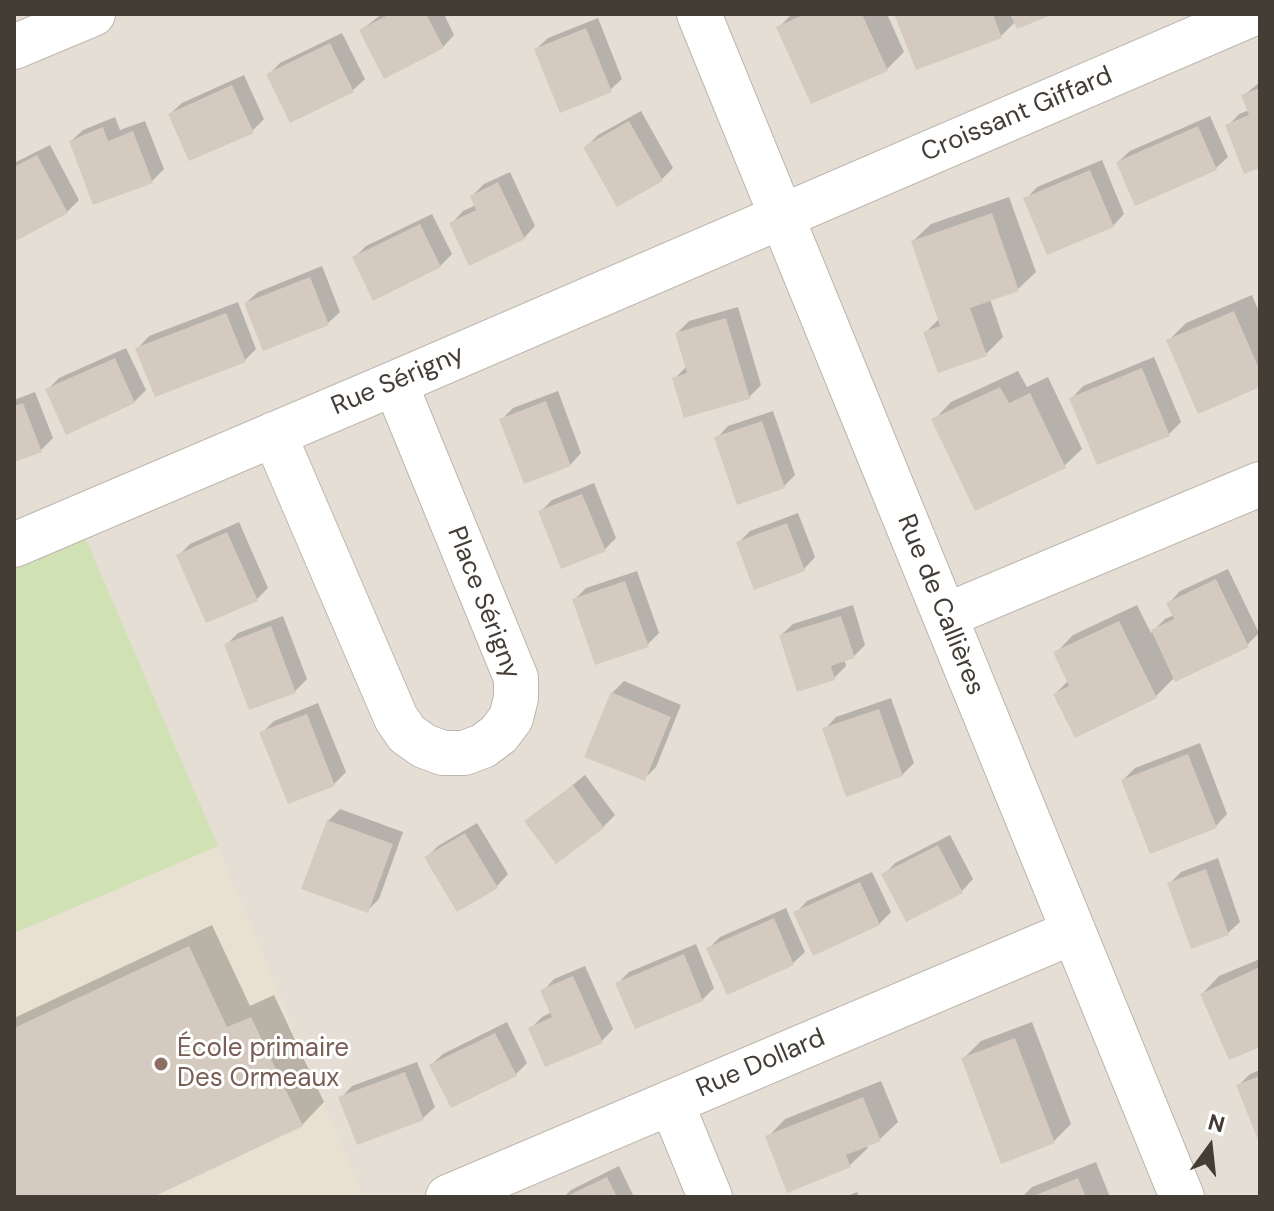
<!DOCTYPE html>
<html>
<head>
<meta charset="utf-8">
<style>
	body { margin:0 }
	#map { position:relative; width:1274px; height:1211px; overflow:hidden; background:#f1ede6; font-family:"DM Sans",sans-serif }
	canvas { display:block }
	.frame { position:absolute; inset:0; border:16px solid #433d36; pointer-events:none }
	.north { position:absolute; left:1170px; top:1107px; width:80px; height:80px; -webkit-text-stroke:6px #fff; paint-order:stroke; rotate:15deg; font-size:22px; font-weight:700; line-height:32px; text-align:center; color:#433d36 }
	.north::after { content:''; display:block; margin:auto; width:28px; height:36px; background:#433d36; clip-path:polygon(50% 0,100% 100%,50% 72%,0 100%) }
</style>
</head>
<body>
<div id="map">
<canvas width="1274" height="1211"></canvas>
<div class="frame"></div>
<div class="north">N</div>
</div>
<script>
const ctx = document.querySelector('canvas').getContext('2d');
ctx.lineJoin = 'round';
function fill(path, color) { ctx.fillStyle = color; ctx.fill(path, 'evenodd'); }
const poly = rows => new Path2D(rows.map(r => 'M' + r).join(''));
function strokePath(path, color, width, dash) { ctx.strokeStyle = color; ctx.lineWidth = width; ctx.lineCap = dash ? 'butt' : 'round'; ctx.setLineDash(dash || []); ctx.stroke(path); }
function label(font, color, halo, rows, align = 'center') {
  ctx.font = font + ' "DM Sans",sans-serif'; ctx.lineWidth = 6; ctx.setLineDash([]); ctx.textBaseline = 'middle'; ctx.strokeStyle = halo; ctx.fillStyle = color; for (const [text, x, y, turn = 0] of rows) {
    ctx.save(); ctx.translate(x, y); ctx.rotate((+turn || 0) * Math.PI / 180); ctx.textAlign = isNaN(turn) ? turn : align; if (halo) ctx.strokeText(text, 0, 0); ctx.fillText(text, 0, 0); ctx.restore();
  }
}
fill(poly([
	[14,14,1260,14,1260,1197,14,1197]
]), '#e4ded5');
fill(poly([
	[218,846,362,1194,356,1197,14,1197,14,933]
]), '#e8e0d1');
fill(poly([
	[84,535,218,846,14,933,14,565]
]), '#d0e1b3');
fill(poly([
	[382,14,444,14,454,35,443,47,361,30],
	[792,14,887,14,904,52,887,69,779,27],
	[897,14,1049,14,1016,21,1001,36],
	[598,18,622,79,610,90,536,49,548,38],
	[342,33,365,79,353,90,269,74,280,63],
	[244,75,264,119,252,131,170,114,182,103],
	[1260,82,1260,166,1228,126,1239,114,1249,110,1243,96],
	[641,111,673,168,662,179,586,147,598,135],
	[1210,116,1228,157,1216,168,1118,162,1130,151],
	[115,117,120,130,145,121,164,169,152,181,94,203,71,141,83,130],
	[50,145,79,200,67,212,14,240,14,163],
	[1102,160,1124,214,1113,226,1026,199,1037,187],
	[510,172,535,226,524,238,452,223,463,211,476,205,472,196,484,184],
	[1009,197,1036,272,1018,289,990,299,1003,337,986,354,926,332,940,318,913,241,931,224],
	[432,214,452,254,440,266,354,258,366,246],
	[322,266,340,312,328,323,246,303,258,292],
	[1252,295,1260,314,1260,385,1168,341,1186,323],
	[238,302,256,349,245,360,138,348,149,336],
	[738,307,761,385,749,397,675,378,687,366,677,333,689,321],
	[126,348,146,390,134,402,47,390,59,378],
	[1154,357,1181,422,1169,434,1072,398,1083,386],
	[1018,371,1027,387,1048,377,1082,449,1064,466,934,420,951,402],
	[558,391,581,453,570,465,501,420,513,408],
	[35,392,53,438,41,450,14,460,14,400],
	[773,411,795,475,783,487,717,438,728,426],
	[594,483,616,538,604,550,540,512,552,500],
	[798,513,815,557,804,569,738,543,750,531],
	[239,522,268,588,257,599,178,556,190,544],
	[1228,569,1259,633,1247,645,1175,677,1156,696,1055,694,1069,680,1056,653,1073,635,1137,605,1151,633,1165,619,1174,615,1169,603,1180,591],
	[637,571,659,633,647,645,574,600,586,588],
	[853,605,865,645,854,656,844,659,846,666,834,678,781,635,793,624],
	[283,616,307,679,295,691,250,708,226,645,238,633],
	[624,681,681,705,656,767,644,779,612,693],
	[891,698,914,763,902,775,825,729,836,717],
	[318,703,346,772,334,784,262,733,274,721],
	[1200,743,1227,814,1216,826,1123,780,1135,768],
	[585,775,615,815,603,827,527,822],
	[340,809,403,832,379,899,367,911,328,821],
	[477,823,508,874,497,886,427,857,438,846],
	[950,835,973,879,962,891,884,875,895,863],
	[1218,858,1240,922,1228,933,1170,883,1181,872],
	[872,872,891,912,879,924,796,913,807,901],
	[786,908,805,952,793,963,709,948,720,937],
	[212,925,250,1006,274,995,324,1102,302,1125,148,1197,14,1197,14,1018],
	[696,944,714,988,702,1000,618,983,629,972],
	[1260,959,1260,1044,1202,994,1219,976],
	[585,966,613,1029,602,1041,530,1029,542,1017,552,1012,543,991,554,979],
	[507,1022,527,1063,516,1074,431,1065,443,1054],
	[1032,1022,1071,1124,1054,1141,963,1059,981,1041],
	[417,1062,435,1107,423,1118,341,1098,352,1086],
	[1260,1070,1260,1140,1238,1086,1250,1074],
	[881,1081,898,1122,880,1139,866,1145,868,1148,850,1165,768,1137,785,1119],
	[1096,1162,1110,1197,1022,1197,1032,1187],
	[619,1166,634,1197,564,1197,571,1190],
	[857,1192,859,1197,845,1197]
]), '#0003');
fill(poly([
	[390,14,426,14,444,48,384,79,359,30],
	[805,14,862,14,888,71,811,104,776,27],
	[894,14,993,14,1002,38,916,70],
	[1010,14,1054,14,1017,29],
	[586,28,612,92,560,113,534,49],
	[330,43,354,92,290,123,266,74],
	[232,85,254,133,189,161,168,114],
	[1260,88,1260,168,1244,174,1225,125,1249,115,1241,95],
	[629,121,663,181,617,207,583,147],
	[1198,126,1217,170,1135,206,1116,162],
	[103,127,108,141,133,131,153,183,93,205,69,141],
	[37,155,68,213,14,242,14,167],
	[1090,170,1114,227,1047,255,1023,198],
	[498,182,525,239,469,266,449,223,476,210,470,196],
	[992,213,1019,291,970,308,987,356,938,373,923,332,940,326,911,241],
	[420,224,441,267,373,301,352,257],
	[310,277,329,325,263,351,244,303],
	[1234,311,1260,371,1260,387,1198,414,1166,340],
	[226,313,246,362,155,397,135,348],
	[726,318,750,399,684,418,672,378,687,373,675,333],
	[115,358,135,403,66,435,45,389],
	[1142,368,1170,436,1097,465,1069,398],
	[1000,387,1009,403,1030,393,1066,468,975,511,931,419],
	[546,401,571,466,524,484,499,419],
	[23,403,42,452,14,462,14,406],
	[762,421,785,488,737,505,714,437],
	[582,494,606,551,561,569,538,511],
	[787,523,805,571,754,590,736,542],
	[227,532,258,601,206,623,176,555],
	[1216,579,1249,647,1175,682,1151,630,1174,619,1166,603],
	[625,581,649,647,595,665,572,599],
	[841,616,855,658,831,666,835,680,797,692,779,635],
	[1119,621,1157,698,1075,738,1053,694,1069,686,1053,652],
	[271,626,296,693,249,710,224,644],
	[611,692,671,717,645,781,584,757],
	[879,709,903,776,846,797,822,728],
	[307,714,335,786,288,804,259,732],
	[1188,754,1217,828,1150,854,1121,780],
	[573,785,604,828,556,864,524,821],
	[327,820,393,844,368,913,301,889],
	[465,833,498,888,457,912,424,857],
	[938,845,963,893,906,922,881,874],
	[1206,869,1229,935,1191,949,1167,883],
	[860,882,880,925,813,956,793,912],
	[774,918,794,965,727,995,706,948],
	[189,946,227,1027,251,1017,303,1126,153,1197,14,1197,14,1028],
	[684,954,703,1001,635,1029,615,983],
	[1260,967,1260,1047,1229,1060,1200,994],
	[573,976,603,1043,545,1067,528,1028,552,1017,540,990],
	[495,1033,517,1076,451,1108,429,1065],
	[1015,1038,1055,1143,1001,1164,961,1058],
	[405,1072,424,1120,357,1145,338,1097],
	[1260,1076,1260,1145,1236,1085],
	[863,1097,881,1141,846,1155,851,1167,787,1193,765,1136],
	[607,1177,617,1197,565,1197],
	[1078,1178,1086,1197,1031,1197]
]), '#d4cac0');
const minor = poly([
	[699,14,1182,1197],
	[14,47,93,14],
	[274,434,396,718,407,734,424,746,443,753,464,753,483,746,499,734,511,718,516,698,516,678,395,383],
	[14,545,395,383,1252,14],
	[945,616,1260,484],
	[671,1102,710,1197],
	[448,1197,1073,932]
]);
strokePath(minor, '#beb6ad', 46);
strokePath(minor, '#fff', 44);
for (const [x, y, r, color] of [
	[161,1064,8,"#8d6e63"]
]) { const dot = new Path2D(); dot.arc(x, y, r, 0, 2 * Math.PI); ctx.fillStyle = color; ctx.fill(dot); strokePath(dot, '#fff', 3); }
label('26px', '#433d36', '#fff', [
	["Croissant Giffard",1017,115,-23],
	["Rue Sérigny",398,381,-23],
	["Place Sérigny",483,603,69],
	["Rue de Callières",940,605,68],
	["Rue Dollard",761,1064,-23]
]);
label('26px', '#785e54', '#fff', [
	["École primaire",177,1049],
	["Des Ormeaux",177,1079]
], 'left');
</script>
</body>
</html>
